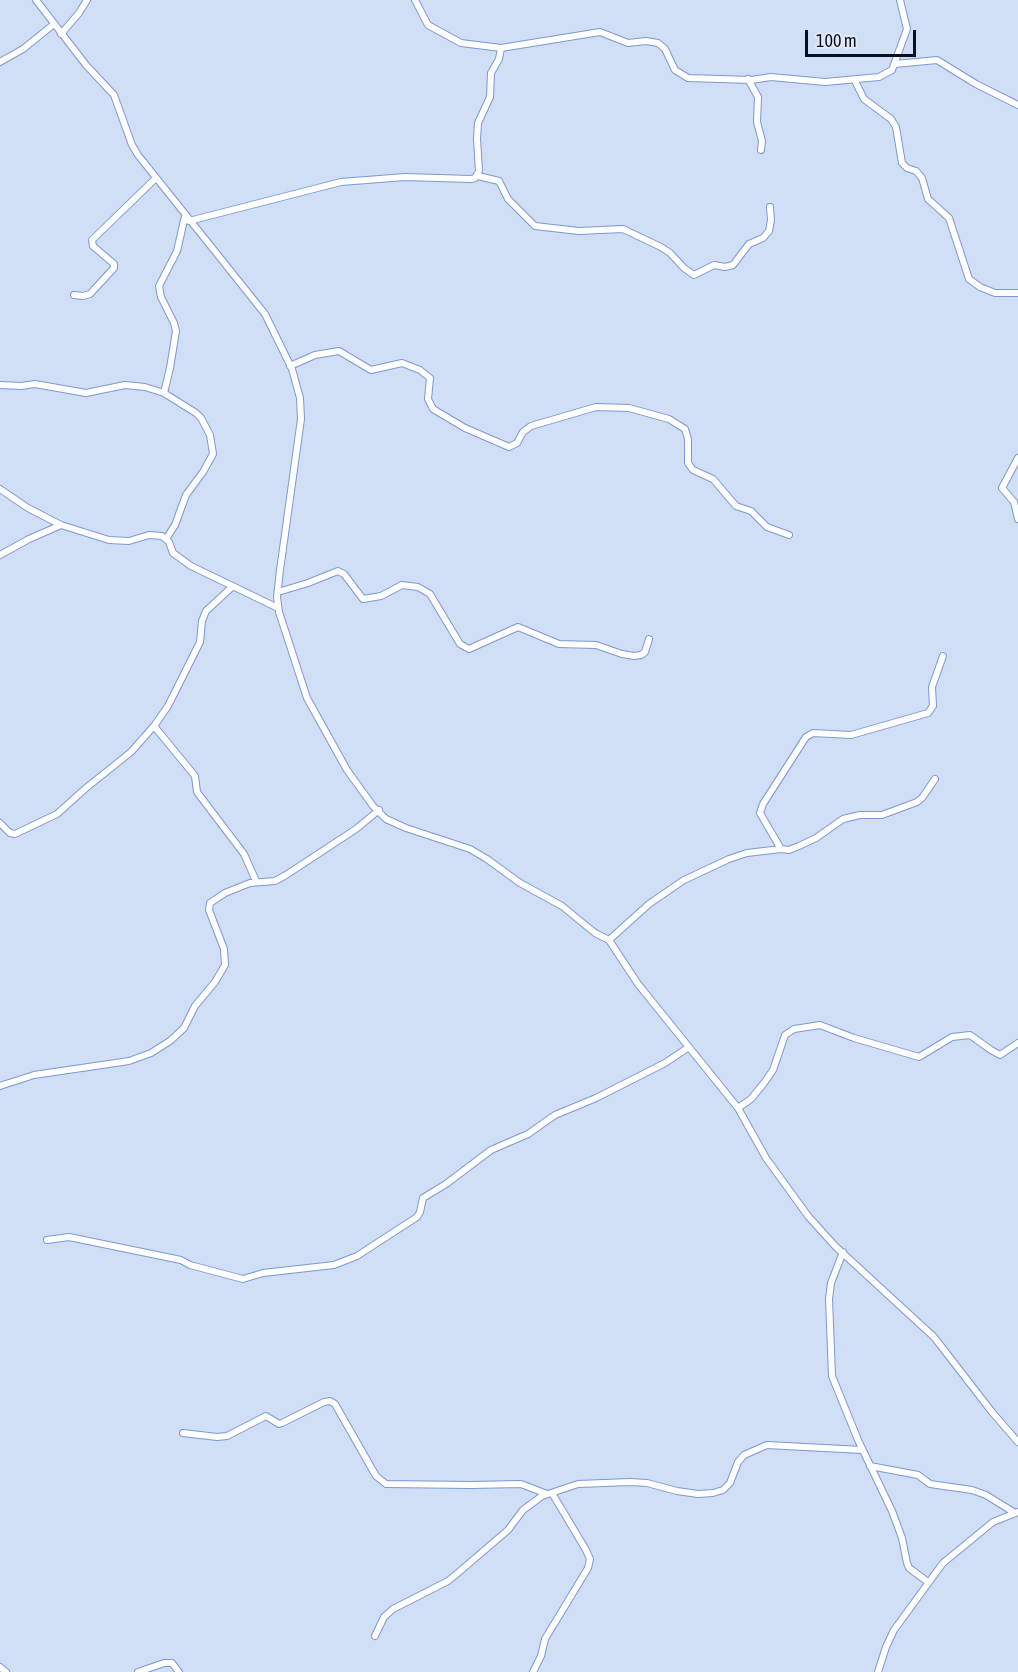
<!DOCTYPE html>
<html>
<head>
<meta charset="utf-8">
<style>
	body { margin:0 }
	#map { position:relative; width:1018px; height:1672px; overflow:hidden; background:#d0def6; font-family:"Asap Condensed",sans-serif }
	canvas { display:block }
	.scale { position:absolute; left:805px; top:30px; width:111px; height:27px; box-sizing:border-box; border:3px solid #060f24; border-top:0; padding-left:8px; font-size:18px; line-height:21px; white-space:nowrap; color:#060f24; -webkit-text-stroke:4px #e4eaf7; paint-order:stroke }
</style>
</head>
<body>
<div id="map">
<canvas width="1018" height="1672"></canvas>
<div class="scale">100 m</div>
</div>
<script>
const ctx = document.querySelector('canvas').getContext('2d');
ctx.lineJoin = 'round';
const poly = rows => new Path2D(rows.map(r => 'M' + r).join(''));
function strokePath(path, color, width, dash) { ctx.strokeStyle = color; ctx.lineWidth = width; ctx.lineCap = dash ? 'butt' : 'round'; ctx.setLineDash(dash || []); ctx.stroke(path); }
const minor = poly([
	[36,0,86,65,114,95,132,145,138,155,265,314,292,369,300,398,301,419,280,570,277,597,279,612,307,698,347,770,373,806,386,819,406,828,470,849,487,859,520,883,562,906,595,933,609,940,638,984,738,1108,766,1158,808,1216,835,1246,934,1337,992,1412,1018,1442],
	[415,0,428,25,461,43,501,48,600,32,628,43,646,41,658,43,665,49,675,70,688,78,751,80,771,77,825,82,879,77,892,70,907,29,900,0],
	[61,34,79,13,87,0],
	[0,62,23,49,54,24],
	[895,64,937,60,976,84,1018,105],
	[748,79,758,97,757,122,762,141,761,150],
	[855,81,864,99,891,119,896,127,902,163,907,168,916,171,922,178,928,199,949,218,969,279,980,287,995,293,1018,293],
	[478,176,499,181,508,199,535,226,579,231,623,229,661,247,670,253,684,268,694,275,714,265,725,267,733,265,749,244,763,238,769,231,771,220,770,207],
	[189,221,341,182,405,177,471,179,475,178,479,171,477,139,478,123,490,97,491,73,499,59,501,48],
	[74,295,83,296,90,294,114,268,114,264,93,246,92,240,156,178],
	[290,366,315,355,339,351,371,370,402,363,420,370,430,378,428,399,433,409,465,428,509,447,517,443,523,432,531,426,596,407,629,408,669,419,685,429,688,439,688,463,693,470,713,479,736,506,751,511,767,527,789,535],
	[0,385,21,386,35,384,86,393,125,385,145,387,164,393,196,413,201,418,210,435,213,454,203,472,186,495,175,525,166,539,169,542],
	[164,393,170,368,176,331,174,323,161,297,159,286,177,251,185,216],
	[1018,458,1002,488,1014,502,1018,519],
	[0,489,28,508,61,525],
	[0,555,29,539,61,525,109,540,129,541,149,535,162,536,169,542,173,553,191,566,278,608],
	[278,592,308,583,338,571,344,574,363,599,381,596,402,585,418,587,430,594,460,644,469,649,518,627,559,644,596,645,622,654,634,656,641,655,645,652,649,639],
	[154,726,195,776,197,792,244,854,256,881],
	[0,823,10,833,15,834,57,814,86,788,131,752,154,726,168,706,200,642,202,621,206,611,232,587],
	[781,849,789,850,799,846,816,838,843,819,860,815,882,815,917,802,922,798,935,779],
	[609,940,649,904,684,880,729,859,747,853,781,849,760,813,763,804,806,737,813,733,851,735,928,713,933,706,932,687,943,656],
	[0,1086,34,1075,129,1061,151,1053,170,1041,184,1028,195,1006,215,982,225,965,224,949,209,910,210,903,225,893,250,883,275,881,286,875,356,829,379,810],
	[738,1108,751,1099,764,1083,773,1070,785,1035,794,1029,820,1025,854,1038,919,1057,952,1037,970,1035,991,1050,1000,1055,1018,1043],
	[47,1240,69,1237,181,1260,190,1265,243,1279,263,1273,334,1265,357,1256,417,1217,420,1212,423,1198,446,1184,491,1150,528,1134,555,1115,596,1098,665,1063,689,1047],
	[843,1252,831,1283,829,1299,832,1376,858,1440,892,1511,902,1538,907,1563,909,1568,928,1582],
	[183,1433,217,1437,227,1436,266,1416,279,1424,282,1423,324,1402,330,1401,335,1404,376,1476,386,1484,471,1485,521,1484,547,1494],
	[870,1466,918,1475,930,1484,972,1490,986,1495,1015,1513],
	[375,1636,384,1617,393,1609,448,1581,459,1572,508,1530,523,1510,542,1496,578,1484,630,1482,647,1483,677,1491,698,1494,713,1493,723,1490,730,1483,738,1462,744,1455,767,1445,862,1450],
	[0,1667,6,1672],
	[138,1672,164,1663,172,1663,179,1672],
	[533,1672,541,1656,545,1639,588,1568,590,1559,586,1550,552,1493],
	[878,1672,886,1647,894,1630,943,1563,993,1522,1018,1512]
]);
strokePath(minor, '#7b99d3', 8);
strokePath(minor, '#fff', 6);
</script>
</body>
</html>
